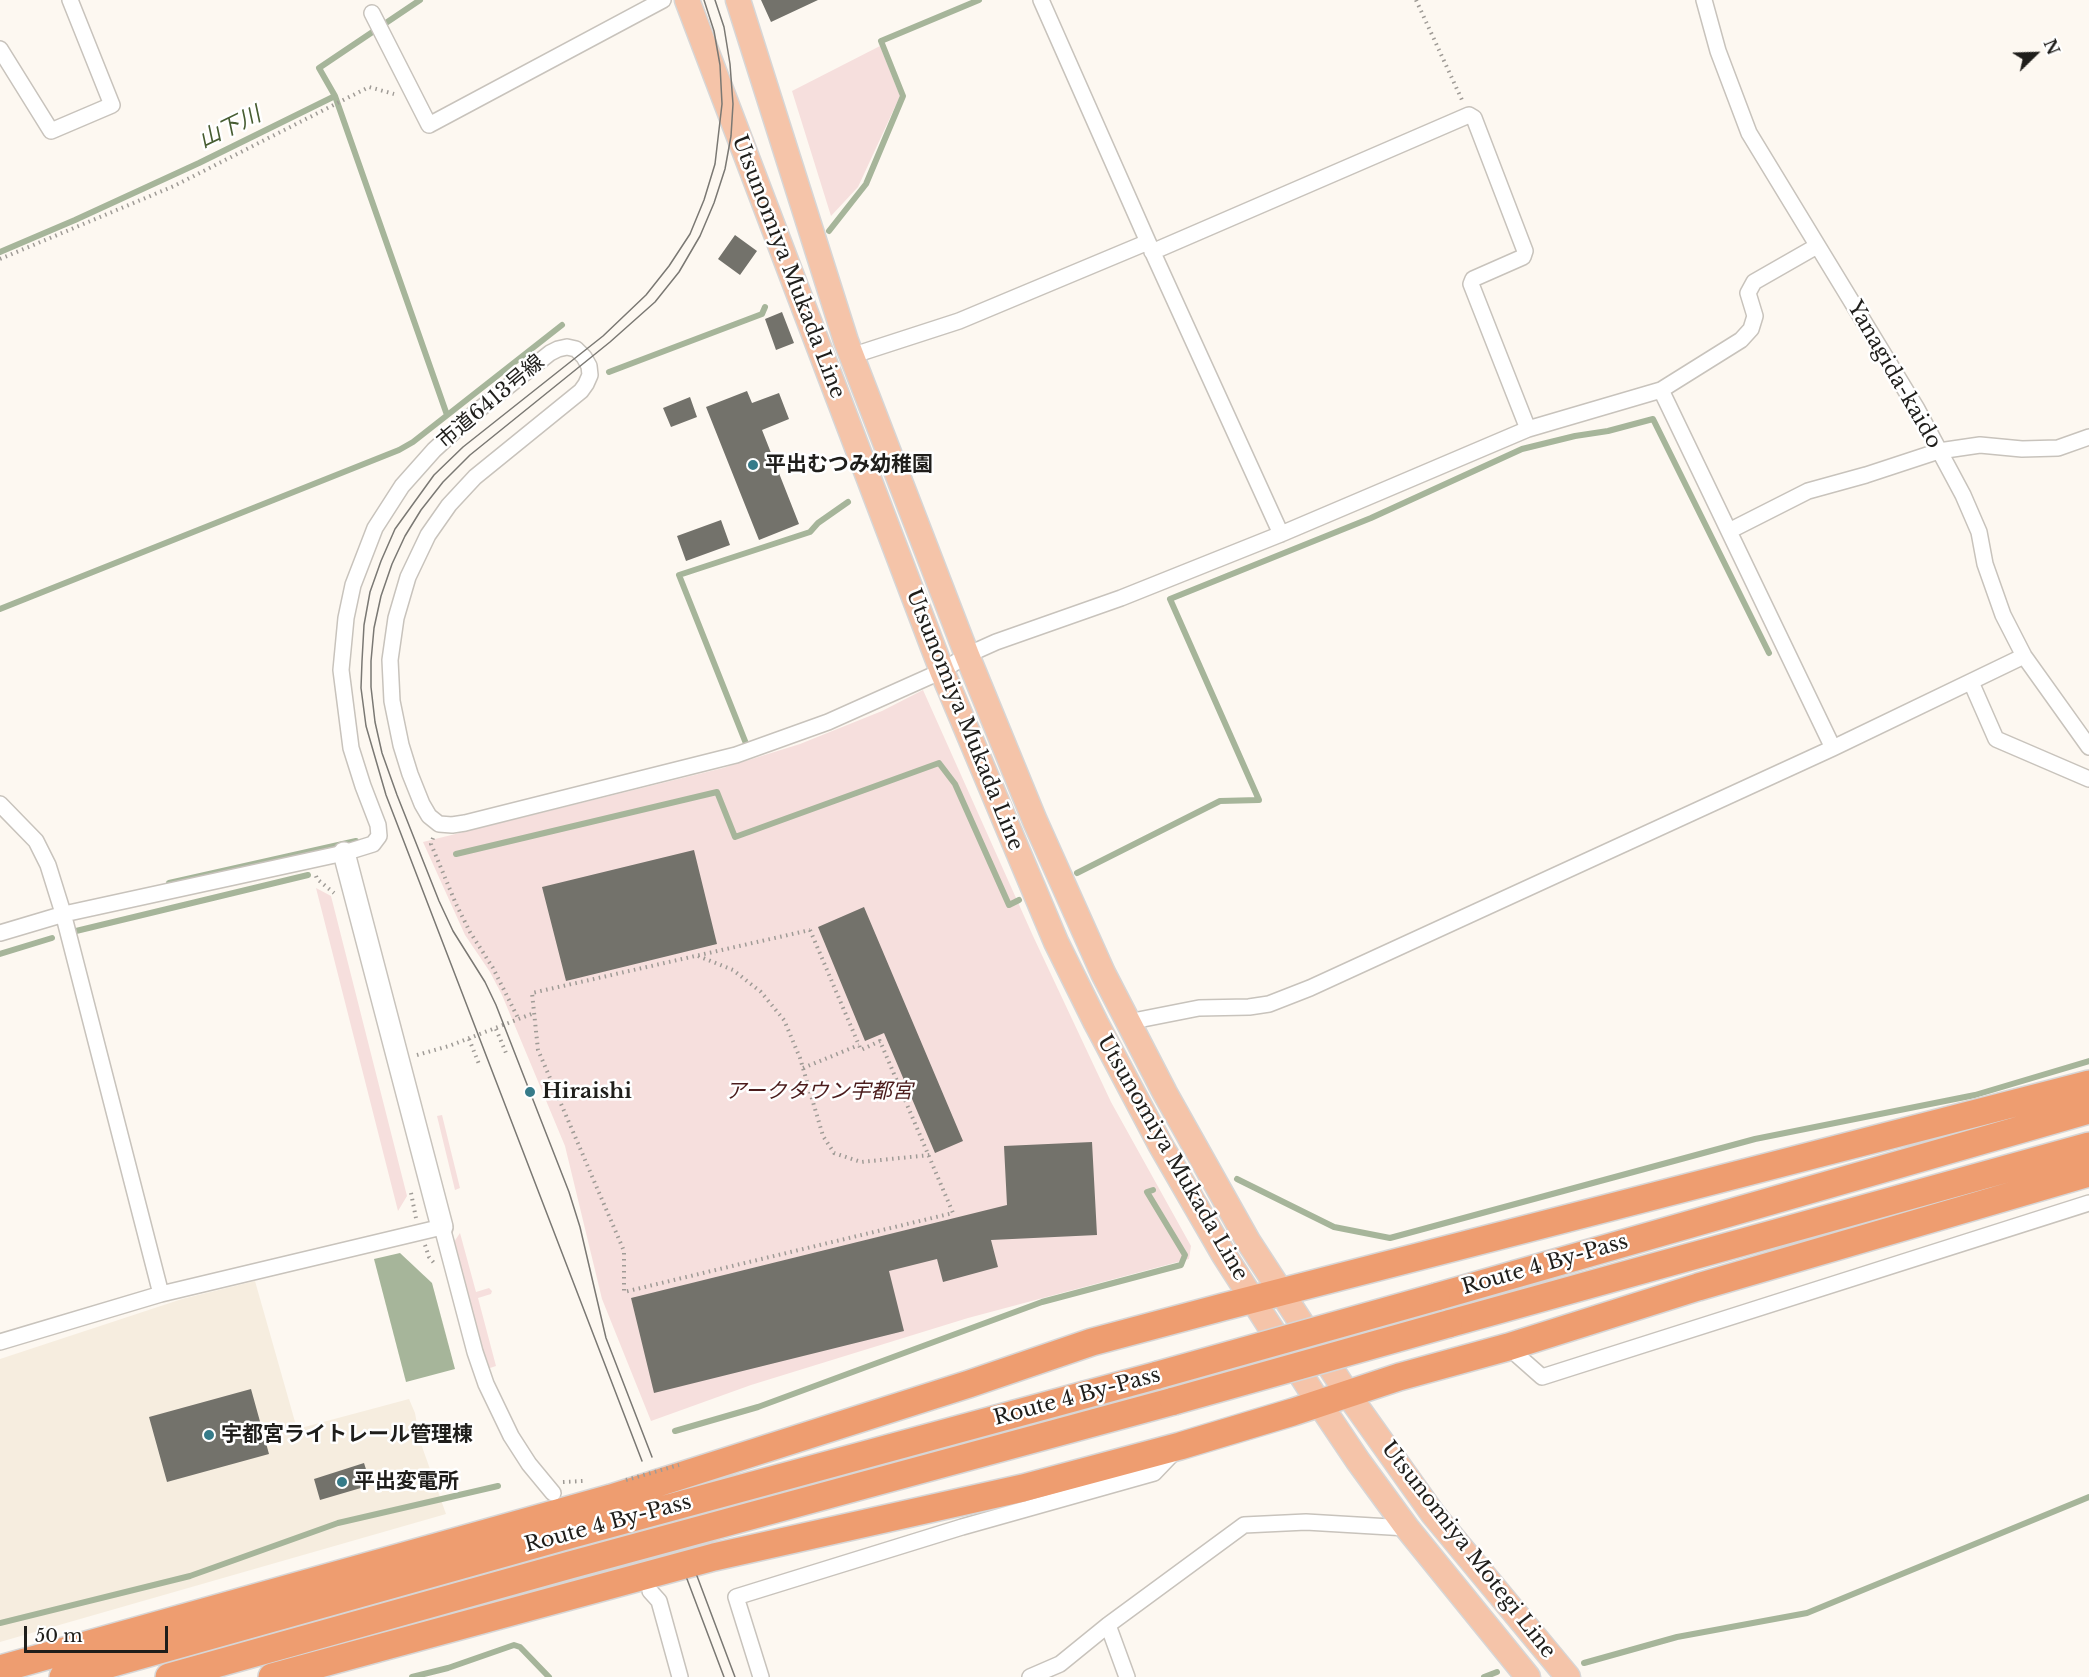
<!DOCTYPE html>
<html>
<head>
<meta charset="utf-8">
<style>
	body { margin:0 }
	#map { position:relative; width:2089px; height:1677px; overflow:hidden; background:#fdf8f1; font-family:"Libre Baskerville",serif }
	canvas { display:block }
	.north { position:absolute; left:2005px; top:24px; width:60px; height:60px; -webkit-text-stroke:4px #fff; paint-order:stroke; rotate:67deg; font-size:16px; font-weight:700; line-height:24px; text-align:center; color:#1f1e1b }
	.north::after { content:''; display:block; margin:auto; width:21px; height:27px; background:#1f1e1b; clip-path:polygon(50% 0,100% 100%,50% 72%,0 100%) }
	.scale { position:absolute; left:24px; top:1626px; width:144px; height:27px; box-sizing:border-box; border:3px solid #1f1e1b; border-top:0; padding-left:8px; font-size:18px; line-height:21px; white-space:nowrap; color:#1f1e1b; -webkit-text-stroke:4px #fff; paint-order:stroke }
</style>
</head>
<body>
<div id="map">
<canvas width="2089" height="1677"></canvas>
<div class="north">N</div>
<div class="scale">50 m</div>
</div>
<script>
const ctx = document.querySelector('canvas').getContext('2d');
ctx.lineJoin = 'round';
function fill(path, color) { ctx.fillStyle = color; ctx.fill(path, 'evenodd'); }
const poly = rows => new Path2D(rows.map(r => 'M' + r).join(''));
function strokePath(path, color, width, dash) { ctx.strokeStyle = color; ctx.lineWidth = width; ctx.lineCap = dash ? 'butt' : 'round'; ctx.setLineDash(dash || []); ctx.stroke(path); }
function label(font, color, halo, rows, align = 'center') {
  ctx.font = font + ' "Libre Baskerville","Noto Sans JP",serif'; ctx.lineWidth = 5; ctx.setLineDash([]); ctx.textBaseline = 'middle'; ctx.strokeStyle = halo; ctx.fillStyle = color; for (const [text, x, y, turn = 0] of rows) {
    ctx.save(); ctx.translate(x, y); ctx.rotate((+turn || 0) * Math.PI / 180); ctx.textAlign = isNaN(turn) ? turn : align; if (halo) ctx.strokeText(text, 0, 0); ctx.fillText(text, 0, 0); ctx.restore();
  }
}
fill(poly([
	[255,1281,297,1429,409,1399,415,1413,420,1441,446,1514,0,1642,0,1359,182,1299]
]), '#f6eddf');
fill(poly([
	[880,46,900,96,858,187,831,216,792,91],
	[923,690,1033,936,1111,1102,1191,1246,1189,1259,968,1318,751,1385,651,1421,602,1299,565,1146,502,995,490,972,465,935,423,842,723,768,800,744,882,711],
	[316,888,331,896,407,1196,398,1211],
	[442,1115,460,1188,455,1190,437,1116],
	[460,1233,476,1292,489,1288,492,1291,491,1294,478,1298,496,1366,487,1369,452,1245]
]), '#f6dfdd');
fill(poly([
	[400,1253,432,1283,455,1369,406,1382,374,1259]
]), '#a6b59a');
strokePath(poly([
	[335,96,447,415],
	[829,231,866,184,903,96,881,41,979,0],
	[0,252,75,220,199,163,335,96,319,68,420,0],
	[609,372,762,314,765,307],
	[0,609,399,450,413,442,562,325],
	[743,747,747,746,679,575,810,532,818,523,848,502],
	[456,854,717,792,735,837,939,763,955,784,1009,905,1019,900],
	[1077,873,1220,801,1259,800,1170,599,1371,518,1522,449,1575,436,1608,431,1653,419,1769,653],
	[169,883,356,841],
	[76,931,308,875],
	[0,954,52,938],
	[1237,1179,1334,1227,1390,1238,1755,1139,1975,1095,2089,1061],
	[675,1431,758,1407,1042,1302,1181,1265,1185,1255,1147,1192,1153,1190],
	[0,1623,190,1576,338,1523,498,1486],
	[1584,1663,1677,1637,1807,1613,2089,1497],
	[412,1677,448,1668,514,1645,520,1647,549,1677],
	[1484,1677,1497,1672]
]), '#a6b59a', 6);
fill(poly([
	[761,0,818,0,771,22],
	[735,235,757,251,740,275,718,259],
	[782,312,794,343,776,350,765,319],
	[747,391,752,403,779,393,789,419,762,430,799,524,759,540,706,407],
	[690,397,697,417,671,427,663,408],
	[721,520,730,545,686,561,677,536],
	[694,850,717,944,566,981,542,887],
	[864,907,963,1141,935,1153,884,1033,865,1041,818,927],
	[1092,1142,1097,1235,991,1240,998,1267,943,1282,937,1259,889,1271,904,1331,654,1393,631,1298,1007,1205,1004,1146],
	[251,1389,269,1454,167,1482,149,1417],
	[364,1463,371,1485,320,1500,314,1479]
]), '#73726b');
const street = poly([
	[1041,0,1148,242,1281,534],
	[1704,0,1718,51,1749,133,1917,409,1963,495,1979,532,1985,564,2003,615,2024,656,2089,747],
	[372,13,429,125,663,0],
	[0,49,51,131,112,105,70,0],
	[1152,252,1469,115,1474,118,1525,251,1523,257,1473,279,1471,284,1528,429],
	[851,356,959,321,1148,242],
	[1661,390,1833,748],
	[1729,531,1808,491,1866,475,1939,451,1980,445,2022,449,2058,448,2089,437],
	[1971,682,1996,739,2089,779],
	[0,804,36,841,48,865,63,913,161,1294],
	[0,933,64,914,344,853,373,844,379,836,378,825,363,786,351,748,341,670,346,618,353,585,375,528,402,486,434,450,471,416,550,353,558,349,567,347,576,349,584,357,589,366,590,375,586,384,581,391,475,477,449,505,428,535,408,577,396,618,390,660,392,701,401,745,410,774,422,804,429,816,439,824,452,825,465,823,736,755,828,722,942,671,967,655,996,642,1121,598,1281,534,1528,429,1661,390,1741,340,1751,329,1755,316,1748,293,1754,282,1817,246],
	[1128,1022,1199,1008,1249,1007,1269,1004,1310,988,1833,748,2024,656],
	[0,1342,161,1294,442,1227,475,1352,486,1384,511,1436,529,1464,553,1493],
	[1508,1347,1542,1377,2089,1203],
	[650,1591,659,1601,680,1677],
	[1108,1625,1127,1677],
	[761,1677,736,1597,962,1527,1154,1473,1176,1450],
	[1030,1677,1060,1664,1108,1625,1244,1525,1306,1522,1407,1528]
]);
const secondary = poly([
	[344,853,442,1227]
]);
const primary = poly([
	[687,0,942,671,1056,942,1096,1023,1160,1144,1224,1255,1319,1403,1358,1461,1407,1528,1528,1677],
	[738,0,846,341,967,655,1035,821,1103,973,1165,1093,1248,1241,1347,1393,1433,1514,1568,1677]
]);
const highway = poly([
	[1436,1297,2089,1110],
	[1448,1324,2089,1146],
	[0,1669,611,1498,969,1384,1092,1342,1223,1307,2089,1084],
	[63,1677,562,1537,1158,1375],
	[169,1677,570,1565,1174,1401],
	[272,1677,714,1557,1023,1488,1180,1446,1293,1412,1399,1377,1508,1347,1698,1287,2089,1173]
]);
strokePath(street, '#c8c3bc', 18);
strokePath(secondary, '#c8c3bc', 24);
strokePath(primary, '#d7d6d6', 27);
strokePath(highway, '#d7d6d6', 30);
strokePath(poly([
	[1416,0,1462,100],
	[0,259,174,186,369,87,394,94],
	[433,838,431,844,456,904,470,932,493,968,519,1020],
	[316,876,317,879,334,893],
	[810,930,861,1050,880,1041,953,1213,624,1292,624,1251,538,1050,532,993,810,930],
	[698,956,733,970,761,992,784,1020,800,1058,823,1136,834,1153,861,1162,930,1155],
	[496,1029,506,1053],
	[469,1039,479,1064],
	[417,1055,449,1046,534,1013],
	[803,1068,859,1045],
	[411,1193,416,1218],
	[425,1245,429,1257,434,1263],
	[563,1482,583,1481]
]), '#9f9b96', 4, [1.5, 4.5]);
strokePath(street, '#fff', 15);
strokePath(secondary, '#fff', 21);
strokePath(primary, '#f5c4a9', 24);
strokePath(highway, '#ee9d70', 27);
strokePath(poly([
	[652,1457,606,1338,580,1227,569,1192,496,1005,485,982,453,931,439,901,397,795,382,753,375,722,371,687,371,661,374,628,381,596,392,564,405,536,421,510,443,482,470,455,610,342,655,302,679,272,700,236,714,203,725,169,731,136,733,104,730,64,724,27,715,0],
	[642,1461,386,795,366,726,361,688,362,661,364,625,370,592,381,561,395,529,434,475,463,447,603,336,646,295,669,266,690,234,704,200,715,164,722,104,720,65,714,31,704,0],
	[697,1576,735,1677],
	[687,1579,724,1677]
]), '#7a7873', 1.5);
const highwayBridge = poly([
	[1158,1375,1436,1297],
	[1174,1401,1448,1324]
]);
strokePath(highwayBridge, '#d7d6d6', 30, []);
strokePath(poly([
	[626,1480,679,1465]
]), '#9f9b96', 4, [1.5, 4.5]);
strokePath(highwayBridge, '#ee9d70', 27);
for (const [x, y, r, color] of [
	[753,465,6,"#367b89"],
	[530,1092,6,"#367b89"],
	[209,1435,6,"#367b89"],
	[342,1482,6,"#367b89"]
]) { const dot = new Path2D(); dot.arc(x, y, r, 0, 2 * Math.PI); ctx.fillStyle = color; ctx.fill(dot); strokePath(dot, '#fff', 2); }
label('21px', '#1f1e1b', '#fff', [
	["Utsunomiya Mukada Line",788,267,69],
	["Yanagida-kaido",1894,375,60],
	["市道6413号線",491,402,-40],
	["Utsunomiya Mukada Line",964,720,68],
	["Utsunomiya Mukada Line",1172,1158,60],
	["Route 4 By-Pass",1545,1265,-16],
	["Route 4 By-Pass",1077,1397,-15],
	["Route 4 By-Pass",608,1524,-15],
	["Utsunomiya Motegi Line",1468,1550,52]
]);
label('bold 21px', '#1f1e1b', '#fff', [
	["平出むつみ幼稚園",765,465],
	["Hiraishi",542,1092],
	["宇都宮ライトレール管理棟",221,1435],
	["平出変電所",354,1482]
], 'left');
label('italic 21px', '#4b1c1c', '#fff', [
	["アークタウン宇都宮",819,1092]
]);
label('italic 22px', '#475d32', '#fff', [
	["山下川",230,128,-26]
]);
</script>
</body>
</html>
